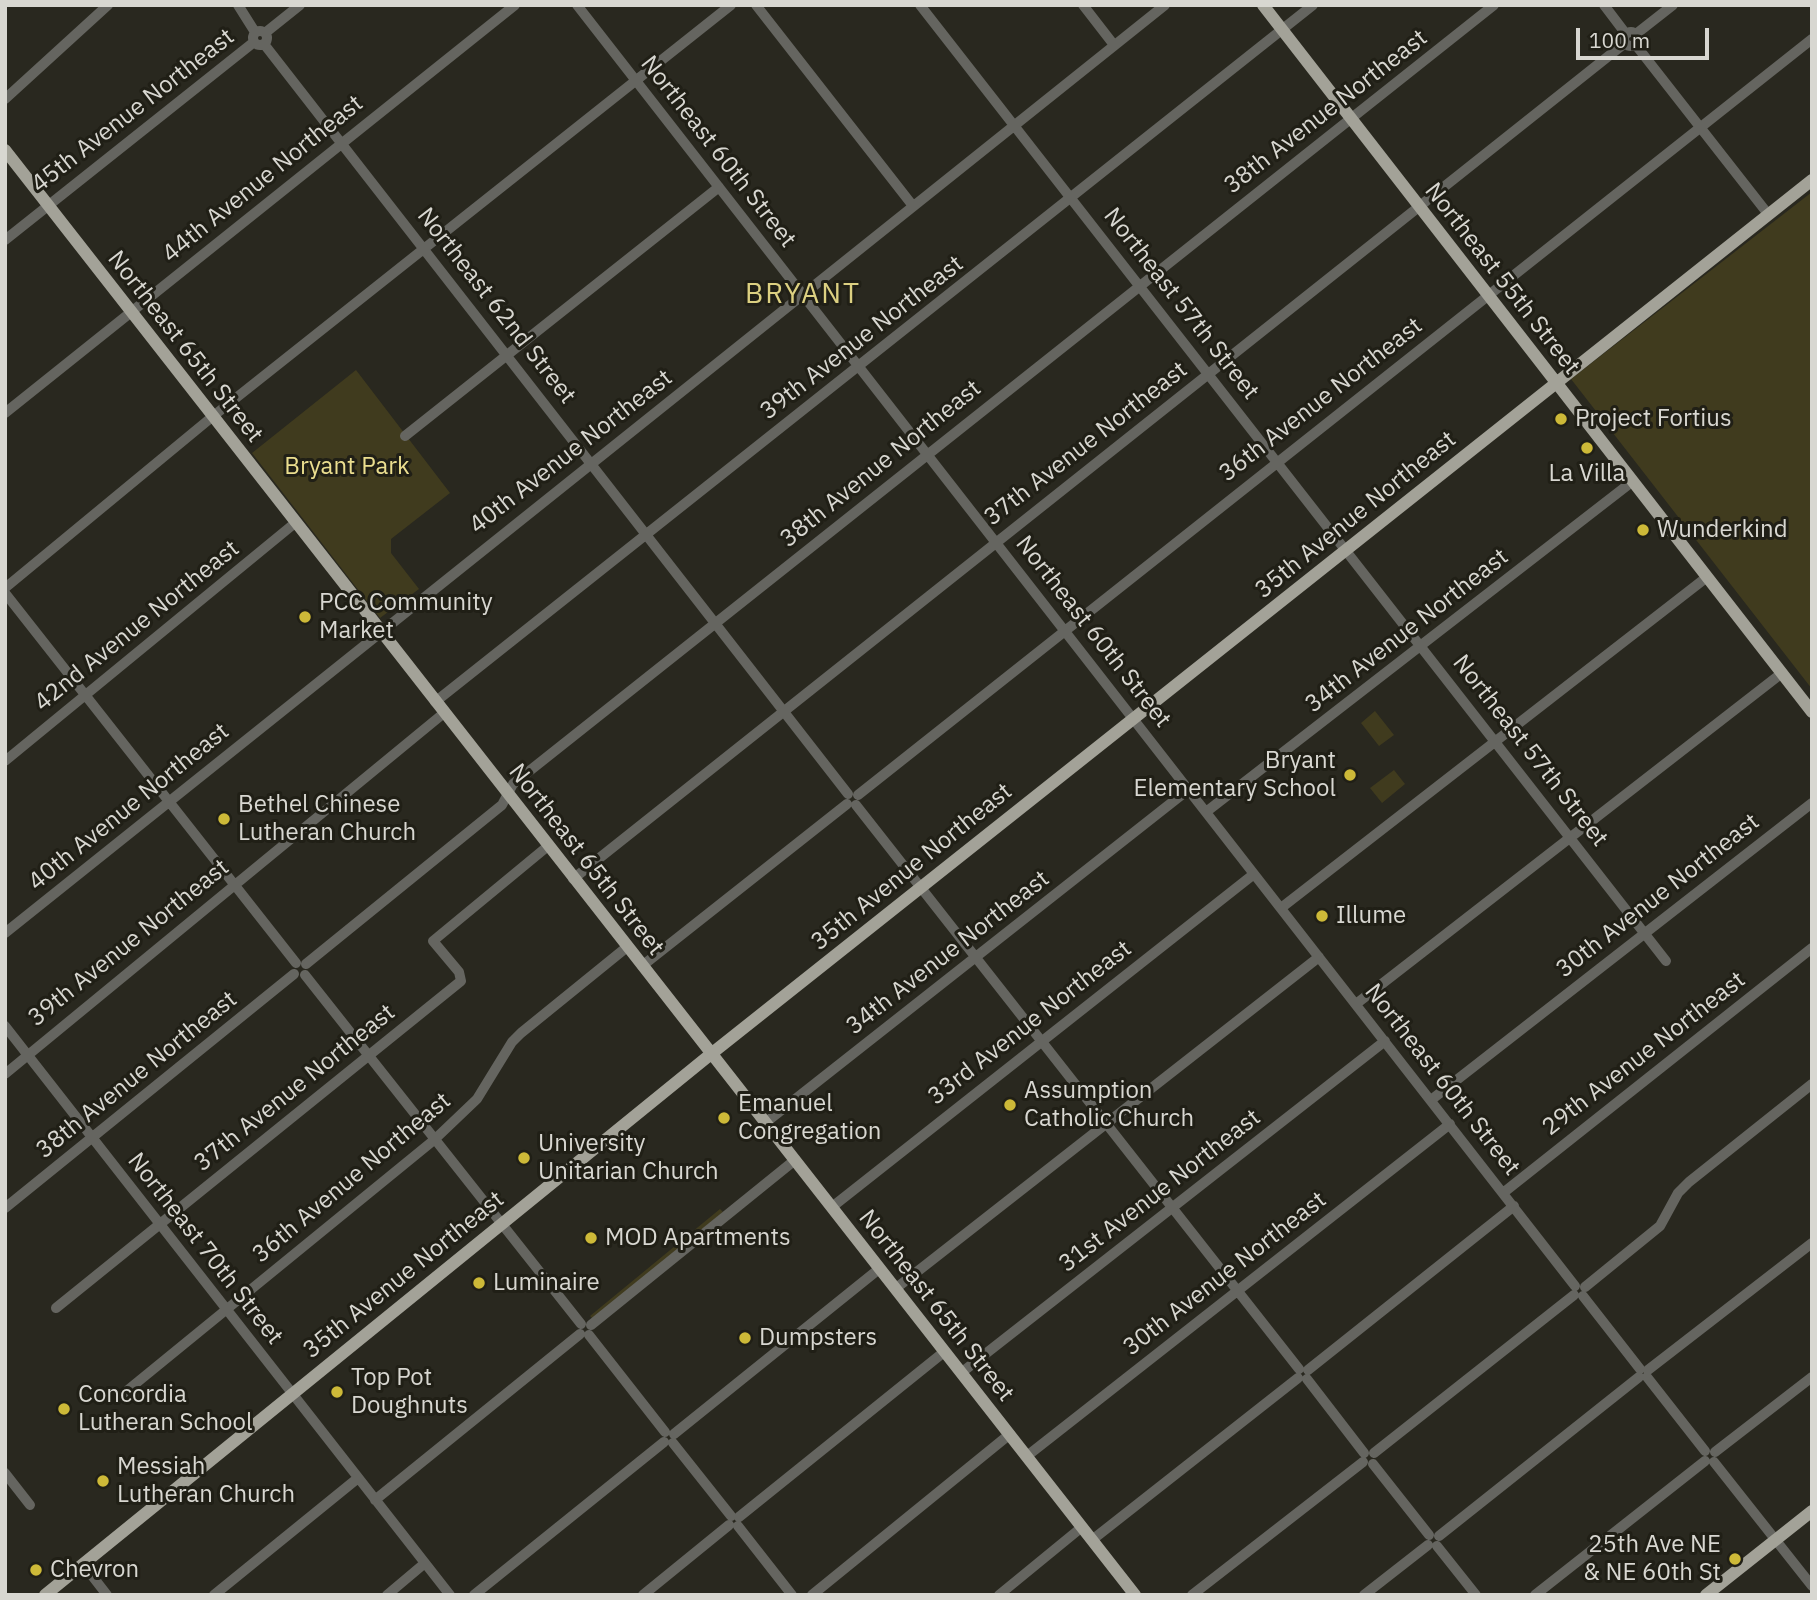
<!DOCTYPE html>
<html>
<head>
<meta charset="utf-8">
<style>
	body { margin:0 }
	#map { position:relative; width:1817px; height:1600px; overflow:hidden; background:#29281f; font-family:"IBM Plex Sans",sans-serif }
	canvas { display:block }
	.frame { position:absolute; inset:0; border:7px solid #d8d7d1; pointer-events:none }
	.scale { position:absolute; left:1576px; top:28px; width:133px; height:32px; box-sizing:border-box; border:4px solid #d8d7d1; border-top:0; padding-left:9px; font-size:21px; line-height:24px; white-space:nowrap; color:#d8d7d1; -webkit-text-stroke:5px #201f16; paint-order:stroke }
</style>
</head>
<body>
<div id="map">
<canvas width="1817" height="1600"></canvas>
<div class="frame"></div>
<div class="scale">100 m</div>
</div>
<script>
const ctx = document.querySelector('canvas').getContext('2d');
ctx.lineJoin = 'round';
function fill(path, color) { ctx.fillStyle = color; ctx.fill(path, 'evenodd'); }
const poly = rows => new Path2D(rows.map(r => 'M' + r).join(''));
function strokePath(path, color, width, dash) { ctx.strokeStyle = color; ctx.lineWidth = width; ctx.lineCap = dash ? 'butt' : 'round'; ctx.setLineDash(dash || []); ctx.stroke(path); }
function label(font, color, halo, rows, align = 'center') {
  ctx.font = font + ' "IBM Plex Sans",sans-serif'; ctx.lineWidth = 6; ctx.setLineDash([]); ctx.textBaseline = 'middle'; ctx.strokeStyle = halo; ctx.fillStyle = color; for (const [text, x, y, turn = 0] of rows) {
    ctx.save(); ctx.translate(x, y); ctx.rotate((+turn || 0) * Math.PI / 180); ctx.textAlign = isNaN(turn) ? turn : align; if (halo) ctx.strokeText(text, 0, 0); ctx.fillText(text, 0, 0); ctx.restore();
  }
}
fill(poly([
	[1812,192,1812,689,1571,379],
	[356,370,450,493,391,539,391,553,419,589,380,618,252,453],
	[1375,711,1394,735,1379,746,1361,723],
	[1394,770,1405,784,1382,803,1370,788],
	[720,1209,723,1212,593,1319,590,1316]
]), '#403b1e');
strokePath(poly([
	[238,5,255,32],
	[577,5,1575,1286],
	[756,5,913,206],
	[920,5,1666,961],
	[1083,5,1114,45],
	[1604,5,1626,34],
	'253 38a7 7 0 1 1 14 0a7 7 0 1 1-14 0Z',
	'1624 39a7 7 0 1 1 14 0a7 7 0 1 1-14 0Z',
	[265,33,300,5],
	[1636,34,1673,5],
	[264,44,848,794],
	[1635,44,1768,214],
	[5,99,108,5],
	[5,240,254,42],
	[5,413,515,5],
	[405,436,719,187],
	[5,588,212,417,731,5],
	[5,593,296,963],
	[435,702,1313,5],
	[5,761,295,523],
	[858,795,1812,39],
	[856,805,1299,1369],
	[1206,812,1633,481],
	[573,879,1625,43],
	[1281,908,1707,577],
	[5,933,1165,5],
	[306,964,502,805,513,784,1494,5],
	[642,966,847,804],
	[305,975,581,1324],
	[1356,1004,1782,673],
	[5,1026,450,1595],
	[5,1074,444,713],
	[1431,1100,1812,803],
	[765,1123,1189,789],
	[1503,1193,1812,948],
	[832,1207,1254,874],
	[5,1208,294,974],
	[1585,1287,1660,1226,1678,1193,1689,1182,1812,1084],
	[895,1289,1319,957],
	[1583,1296,1640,1369],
	[56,1308,461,981,459,972,433,941,548,846],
	[591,1325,795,1160],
	[589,1335,665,1432],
	[1308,1370,1514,1206],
	[1648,1370,1812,1243],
	[961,1373,1385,1041],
	[1647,1377,1705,1451],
	[1307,1379,1364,1453],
	[118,1398,434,1140,477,1099,512,1042,521,1033,627,947],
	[674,1434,879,1269],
	[673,1443,731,1516],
	[1715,1452,1812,1377],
	[1374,1453,1574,1295],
	[1027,1456,1450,1124],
	[1714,1462,1812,1586],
	[1373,1464,1429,1535],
	[5,1473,30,1505],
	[375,1500,580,1334],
	[739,1517,944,1352],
	[738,1526,792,1595],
	[1439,1536,1639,1377],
	[1092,1540,1298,1378],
	[1437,1546,1476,1595],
	[83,1564,107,1595],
	[214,1595,358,1478],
	[387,1595,425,1563],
	[474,1595,664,1442],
	[643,1595,729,1525],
	[812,1595,1010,1434],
	[999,1595,1082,1527],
	[1192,1595,1363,1462],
	[1364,1595,1428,1545],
	[1535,1595,1705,1461]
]), '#656560', 10);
strokePath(poly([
	[1263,5,1812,712],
	[5,150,1135,1595],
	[45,1595,711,1054,1812,180],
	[1706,1595,1812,1511]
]), '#a3a298', 12);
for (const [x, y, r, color] of [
	[1561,419,7,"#cdb938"],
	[1587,448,7,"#cdb938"],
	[1643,530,7,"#cdb938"],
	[305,617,7,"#cdb938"],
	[1350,775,7,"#cdb938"],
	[224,819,7,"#cdb938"],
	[1322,916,7,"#cdb938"],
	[1010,1105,7,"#cdb938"],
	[724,1118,7,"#cdb938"],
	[524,1158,7,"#cdb938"],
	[591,1238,7,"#cdb938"],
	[479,1283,7,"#cdb938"],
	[745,1338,7,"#cdb938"],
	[337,1392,7,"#cdb938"],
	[64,1409,7,"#cdb938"],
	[103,1481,7,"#cdb938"],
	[1735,1559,7,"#cdb938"],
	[36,1570,7,"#cdb938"]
]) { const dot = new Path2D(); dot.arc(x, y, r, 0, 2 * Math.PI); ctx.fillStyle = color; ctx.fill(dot); strokePath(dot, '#201f16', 2.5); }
label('24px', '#d8d7d1', '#201f16', [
	["45th Avenue Northeast",133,111,-38],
	["38th Avenue Northeast",1326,112,-38],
	["Northeast 60th Street",718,152,52],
	["44th Avenue Northeast",263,179,-39],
	["Northeast 55th Street",1502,279,52],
	["Northeast 57th Street",1181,304,52],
	["Northeast 62nd Street",496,306,52],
	["39th Avenue Northeast",862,338,-38],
	["Northeast 65th Street",185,347,52],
	["36th Avenue Northeast",1321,400,-38],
	["37th Avenue Northeast",1086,444,-38],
	["40th Avenue Northeast",571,452,-38],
	["38th Avenue Northeast",881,464,-39],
	["35th Avenue Northeast",1356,515,-39],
	["42nd Avenue Northeast",137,626,-39],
	["34th Avenue Northeast",1407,631,-38],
	["Northeast 60th Street",1093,632,52],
	["Northeast 57th Street",1530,751,52],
	["40th Avenue Northeast",129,807,-39],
	["Northeast 65th Street",586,860,52],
	["35th Avenue Northeast",912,867,-39],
	["30th Avenue Northeast",1658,896,-38],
	["39th Avenue Northeast",129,943,-39],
	["34th Avenue Northeast",948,953,-38],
	["33rd Avenue Northeast",1030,1023,-38],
	["29th Avenue Northeast",1644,1054,-38],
	["38th Avenue Northeast",137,1075,-39],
	["Northeast 60th Street",1442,1080,52],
	["37th Avenue Northeast",295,1088,-39],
	["36th Avenue Northeast",352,1178,-40],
	["31st Avenue Northeast",1160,1191,-38],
	["Northeast 70th Street",205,1249,52],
	["30th Avenue Northeast",1225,1274,-38],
	["35th Avenue Northeast",404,1275,-39],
	["Northeast 65th Street",936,1306,52]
]);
label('24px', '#d8d7d1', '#201f16', [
	["Project Fortius",1575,419],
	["La Villa",1587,474,"center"],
	["Wunderkind",1657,530],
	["PCC Community",319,603],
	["Market",319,631],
	["Bryant",1336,761,"right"],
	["Elementary School",1336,789,"right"],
	["Bethel Chinese",238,805],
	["Lutheran Church",238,833],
	["Illume",1336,916],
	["Assumption",1024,1091],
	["Catholic Church",1024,1119],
	["Emanuel",738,1104],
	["Congregation",738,1132],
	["University",538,1144],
	["Unitarian Church",538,1172],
	["MOD Apartments",605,1238],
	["Luminaire",493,1283],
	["Dumpsters",759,1338],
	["Top Pot",351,1378],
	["Doughnuts",351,1406],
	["Concordia",78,1395],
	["Lutheran School",78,1423],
	["Messiah",117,1467],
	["Lutheran Church",117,1495],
	["25th Ave NE",1721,1545,"right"],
	["& NE 60th St",1721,1573,"right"],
	["Chevron",50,1570]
], 'left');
label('24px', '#ebde8f', '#201f16', [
	["Bryant Park",347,467]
]);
ctx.letterSpacing = '2px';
label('28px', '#dcd081', '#201f16', [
	["BRYANT",803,295]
]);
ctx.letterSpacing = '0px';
</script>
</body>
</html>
